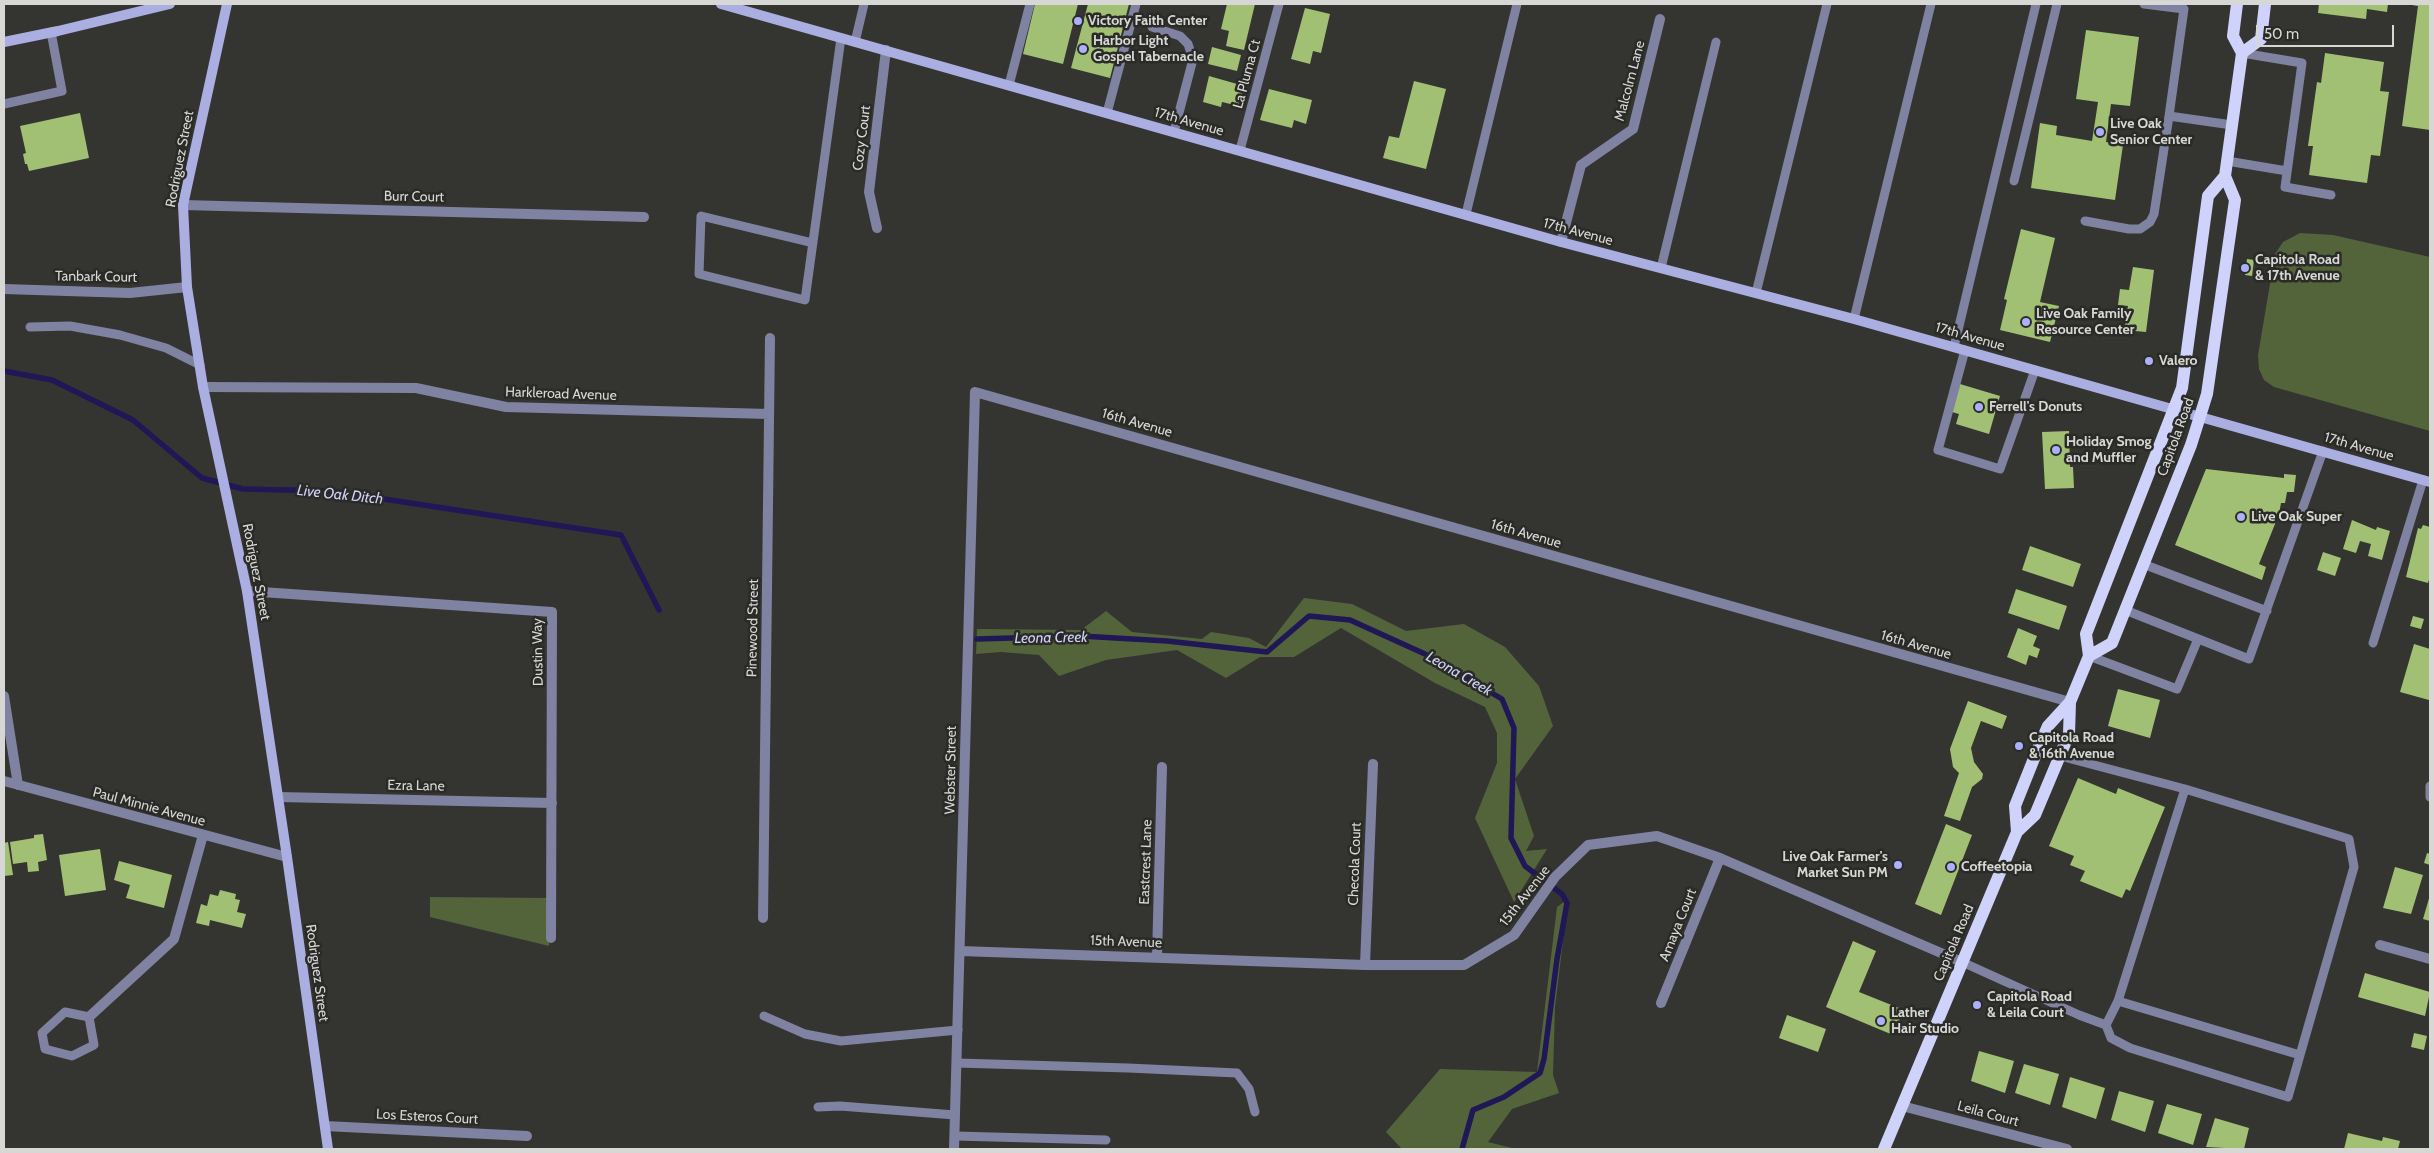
<!DOCTYPE html>
<html>
<head>
<meta charset="utf-8">
<style>
	body { margin:0 }
	#map { position:relative; width:2434px; height:1153px; overflow:hidden; background:#343531; font-family:Cabin,sans-serif }
	canvas { display:block }
	.frame { position:absolute; inset:0; border:5px solid #d7d8d5; pointer-events:none }
	.scale { position:absolute; left:2256px; top:25px; width:138px; height:22px; box-sizing:border-box; border:2px solid #d7d8d5; border-top:0; padding-left:6px; font-size:15px; line-height:18px; white-space:nowrap; color:#d7d8d5; -webkit-text-stroke:4px #2a2b27; paint-order:stroke }
</style>
</head>
<body>
<div id="map">
<canvas width="2434" height="1153"></canvas>
<div class="frame"></div>
<div class="scale">50 m</div>
</div>
<script>
const ctx = document.querySelector('canvas').getContext('2d');
ctx.lineJoin = 'round';
function fill(path, color) { ctx.fillStyle = color; ctx.fill(path, 'evenodd'); }
const poly = rows => new Path2D(rows.map(r => 'M' + r).join(''));
function strokePath(path, color, width, dash) { ctx.strokeStyle = color; ctx.lineWidth = width; ctx.lineCap = dash ? 'butt' : 'round'; ctx.setLineDash(dash || []); ctx.stroke(path); }
function label(font, color, halo, rows, align = 'center') {
  ctx.font = font + ' Cabin,sans-serif'; ctx.lineWidth = 5; ctx.setLineDash([]); ctx.textBaseline = 'middle'; ctx.strokeStyle = halo; ctx.fillStyle = color; for (const [text, x, y, turn = 0] of rows) {
    ctx.save(); ctx.translate(x, y); ctx.rotate((+turn || 0) * Math.PI / 180); ctx.textAlign = isNaN(turn) ? turn : align; if (halo) ctx.strokeText(text, 0, 0); ctx.fillText(text, 0, 0); ctx.restore();
  }
}
fill(poly([
	[2300,233,2333,235,2430,257,2430,431,2274,387,2264,380,2259,369,2258,355,2275,254,2283,242],
	[1304,598,1352,604,1406,631,1464,624,1505,647,1539,686,1553,726,1515,779,1534,836,1526,851,1547,849,1514,902,1475,818,1497,763,1497,733,1485,707,1435,683,1341,628,1294,657,1260,657,1226,678,1177,650,1106,660,1059,676,1039,655,1001,652,976,654,977,629,1081,630,1106,611,1132,632,1202,639,1211,632,1249,638,1266,647],
	[430,897,549,898,549,946,430,917],
	[1568,899,1555,1007,1553,1075,1559,1093,1512,1109,1488,1142,1516,1149,1402,1149,1386,1132,1440,1069,1537,1072,1557,907]
]), '#53643a');
strokePath(poly([
	[4,371,52,380,133,420,202,478,243,489,331,491,621,535,659,610],
	[977,639,1081,636,1167,641,1267,652,1309,616,1350,620,1425,654,1502,699,1514,728,1511,838,1525,866,1562,894,1567,903,1557,959,1544,1059,1540,1073,1504,1097,1473,1110,1462,1149]
]), '#1f1756', 5.5);
fill(poly([
	[1035,4,1078,4,1063,64,1023,54],
	[1088,4,1129,4,1110,78,1071,68],
	[1227,4,1255,4,1244,50,1226,46,1229,31,1221,29],
	[2319,4,2388,4,2387,12,2367,9,2366,19,2318,13],
	[2406,4,2430,4,2430,130,2402,126,2418,6],
	[1305,8,1330,14,1321,53,1313,51,1310,64,1291,59],
	[2086,30,2139,37,2130,106,2111,104,2106,142,2123,145,2115,200,2031,188,2040,123,2057,126,2056,135,2092,141,2098,102,2076,99],
	[1212,47,1241,55,1237,71,1208,64],
	[2325,53,2384,62,2380,91,2389,92,2380,156,2371,155,2367,183,2309,175,2313,146,2308,146,2317,82,2321,83],
	[1209,76,1244,86,1239,106,1222,102,1221,107,1203,102],
	[1414,81,1446,89,1426,169,1383,158,1389,136,1399,138],
	[1269,89,1312,100,1306,124,1294,120,1292,128,1260,120],
	[80,113,89,158,29,171,27,164,25,164,23,154,26,153,20,126],
	[2021,229,2055,238,2040,302,2059,306,2050,342,2000,330,2007,300,2004,299],
	[2247,259,2254,260,2252,276,2245,275],
	[2133,267,2154,270,2146,332,2124,330,2128,306,2118,305,2120,289,2129,290],
	[1960,384,2000,396,1989,434,1956,424,1959,414,1952,412],
	[2069,431,2070,467,2073,467,2074,488,2045,489,2042,432],
	[2206,469,2284,478,2284,474,2296,475,2294,492,2287,492,2285,503,2281,503,2279,514,2259,564,2266,567,2262,580,2175,545],
	[2352,520,2376,530,2377,527,2390,531,2382,560,2368,556,2371,544,2360,541,2356,553,2343,549],
	[2423,525,2430,527,2430,576,2428,583,2406,577,2418,528,2421,529],
	[2030,546,2081,564,2073,587,2022,570],
	[2323,552,2341,558,2335,576,2317,570],
	[2016,589,2067,606,2059,630,2008,613],
	[2413,616,2424,619,2421,629,2410,626],
	[2018,628,2037,636,2033,646,2040,649,2037,658,2029,655,2026,665,2007,657],
	[2414,644,2430,649,2429,700,2400,692],
	[2118,689,2160,700,2150,738,2108,726],
	[1968,701,2007,716,2002,729,1981,721,1971,748,1974,762,1983,774,1982,779,1972,787,1960,821,1944,816,1959,773,1953,767,1950,749],
	[2078,778,2116,794,2118,788,2165,807,2130,891,2126,889,2122,898,2080,881,2085,871,2070,865,2074,856,2049,846],
	[1946,824,1972,835,1941,915,1915,904],
	[43,834,47,860,38,862,39,871,28,872,27,862,13,864,10,842,34,838,34,835],
	[8,842,13,875,4,876,4,843],
	[100,849,106,890,65,896,59,855],
	[2427,853,2430,854,2430,865,2424,863],
	[119,861,172,875,164,908,126,898,130,885,114,880],
	[2395,867,2423,875,2411,914,2383,908],
	[220,890,236,894,235,899,240,900,237,912,246,914,242,928,210,920,209,926,196,923,201,904,207,906,210,894,218,896],
	[2430,895,2430,921,2423,919],
	[1853,941,1876,951,1859,992,1904,1010,1893,1035,1826,1007],
	[2365,973,2430,992,2425,1016,2358,997],
	[1787,1015,1826,1029,1818,1052,1779,1038],
	[2414,1033,2427,1036,2424,1050,2411,1047],
	[1979,1051,2014,1061,2005,1093,1971,1081],
	[2024,1064,2059,1074,2050,1105,2015,1093],
	[2070,1077,2105,1088,2096,1119,2062,1107],
	[2119,1091,2154,1101,2145,1132,2111,1120],
	[2167,1104,2202,1114,2193,1145,2158,1133],
	[2215,1118,2249,1128,2244,1149,2206,1147],
	[2348,1133,2382,1141,2383,1137,2400,1141,2398,1149,2344,1149]
]), '#a2c073');
strokePath(poly([
	[2144,4,2184,9,2169,116],
	[1152,27,1180,36,1188,44,1193,59,1174,132],
	[855,42,864,4],
	[2242,53,2302,63,2285,187,2331,195],
	[1009,85,1030,4],
	[4,104,62,91,51,32],
	[1107,113,1136,4],
	[1240,150,1279,4],
	[2227,161,2287,171],
	[2014,181,2057,4],
	[1466,214,1517,4],
	[2085,221,2129,229,2140,229,2150,222,2154,214,2169,116,2232,125],
	[813,243,701,216,699,274,805,300,841,38],
	[1661,268,1716,42],
	[1756,293,1827,4],
	[1854,319,1931,4],
	[30,327,70,326,120,335,166,348,200,365],
	[1954,347,2036,4],
	[1965,350,1938,450,2000,469,2035,370],
	[2143,564,2267,611],
	[2125,610,2249,659,2323,451],
	[2373,643,2423,480],
	[2089,656,2177,689,2198,639],
	[2430,786,2430,797],
	[1962,962,2079,1015,2106,1025,2118,1001,2185,789,2060,756],
	[2118,1001,2300,1055,2354,867,2349,839,2185,789],
	[65,1012,89,1017,94,1045,72,1056,45,1049,42,1033,65,1012],
	[764,1016,805,1034,841,1041,958,1030],
	[2106,1025,2111,1038,2130,1048,2288,1097,2300,1055],
	[957,1063,1128,1068,1237,1073,1249,1089,1255,1112],
	[818,1107,840,1106,955,1115],
	[955,1136,1106,1140]
]), '#8082a2', 9);
strokePath(poly([
	[183,205,644,217],
	[877,228,869,192,886,50],
	[1561,242,1581,165,1633,129,1660,19],
	[4,289,130,293,187,287],
	[203,387,416,388,506,407,769,414],
	[247,591,552,612,551,938],
	[4,696,18,785],
	[4,781,287,857],
	[279,797,552,803],
	[763,918,770,338],
	[2380,945,2430,959],
	[960,951,1365,965,1464,965,1514,935,1555,877,1588,845,1657,836,1720,858,1962,962],
	[1157,957,1162,767],
	[1365,965,1373,764],
	[1661,1003,1720,858],
	[89,1017,174,939,203,835],
	[1902,1106,2067,1149],
	[325,1126,527,1136],
	[954,1149,975,392,2070,702]
]), '#8082a2', 10);
strokePath(poly([
	[227,4,183,205,187,287,203,387,247,591,287,857,328,1149],
	[721,4,1561,242,1854,319,2430,482],
	[4,42,58,31,170,4]
]), '#abaee1', 10);
strokePath(poly([
	[2242,53,2261,39,2265,4],
	[2089,656,2112,643,2191,445,2207,394,2235,200,2225,176,2242,53,2233,36,2237,4],
	[2017,832,2015,806,2037,751,2048,726,2070,702],
	[1884,1149,2017,832,2035,815,2069,734,2070,702,2089,656,2086,634,2182,388,2208,196,2225,176]
]), '#cfd2fa', 12);
for (const [x, y, r, color] of [
	[1078,21,5,"#acaffb"],
	[1083,49,5,"#acaffb"],
	[2100,132,5,"#acaffb"],
	[2245,268,5,"#acaffb"],
	[2026,322,5,"#acaffb"],
	[2149,361,5,"#acaffb"],
	[1979,407,5,"#acaffb"],
	[2056,450,5,"#acaffb"],
	[2241,517,5,"#acaffb"],
	[2019,746,5,"#acaffb"],
	[1898,865,5,"#acaffb"],
	[1951,867,5,"#acaffb"],
	[1977,1005,5,"#acaffb"],
	[1881,1021,5,"#acaffb"]
]) { const dot = new Path2D(); dot.arc(x, y, r, 0, 2 * Math.PI); ctx.fillStyle = color; ctx.fill(dot); strokePath(dot, '#2a2b27', 2); }
label('bold 14px', '#d7d8d5', '#2a2b27', [
	["Victory Faith Center",1088,21],
	["Harbor Light",1093,41],
	["Gospel Tabernacle",1093,57],
	["Live Oak",2110,124],
	["Senior Center",2110,140],
	["Capitola Road",2255,260],
	["& 17th Avenue",2255,276],
	["Live Oak Family",2036,314],
	["Resource Center",2036,330],
	["Valero",2159,361],
	["Ferrell's Donuts",1989,407],
	["Holiday Smog",2066,442],
	["and Muffler",2066,458],
	["Live Oak Super",2251,517],
	["Capitola Road",2029,738],
	["& 16th Avenue",2029,754],
	["Live Oak Farmer's",1888,857,"right"],
	["Market Sun PM",1888,873,"right"],
	["Coffeetopia",1961,867],
	["Capitola Road",1987,997],
	["& Leila Court",1987,1013],
	["Lather",1891,1013],
	["Hair Studio",1891,1029]
], 'left');
label('14px', '#d7d8d5', '#2a2b27', [
	["La Pluma Ct",1247,74,-75],
	["Malcolm Lane",1630,81,-75],
	["17th Avenue",1189,122,16],
	["Cozy Court",862,138,-83],
	["Rodriguez Street",180,159,-79],
	["Burr Court",414,197,1],
	["17th Avenue",1578,232,15],
	["Tanbark Court",96,277,1],
	["17th Avenue",1970,337,16],
	["Harkleroad Avenue",561,394,2],
	["16th Avenue",1137,423,16],
	["Capitola Road",2176,437,-70],
	["17th Avenue",2359,447,16],
	["16th Avenue",1526,534,16],
	["Rodriguez Street",256,572,79],
	["Pinewood Street",753,628,-89],
	["16th Avenue",1916,645,16],
	["Dustin Way",538,652,-91],
	["Webster Street",951,770,-89],
	["Ezra Lane",416,786,1],
	["Paul Minnie Avenue",149,807,15],
	["Eastcrest Lane",1146,862,-88],
	["Checola Court",1355,864,-88],
	["15th Avenue",1525,896,-52],
	["Amaya Court",1678,925,-68],
	["15th Avenue",1126,942,2],
	["Capitola Road",1954,943,-67],
	["Rodriguez Street",317,973,82],
	["Leila Court",1988,1114,15],
	["Los Esteros Court",427,1117,3]
]);
label('italic 15px', '#ced1f9', '#2a2b27', [
	["Live Oak Ditch",340,495,6],
	["Leona Creek",1051,638,-1],
	["Leona Creek",1459,674,30]
]);
</script>
</body>
</html>
